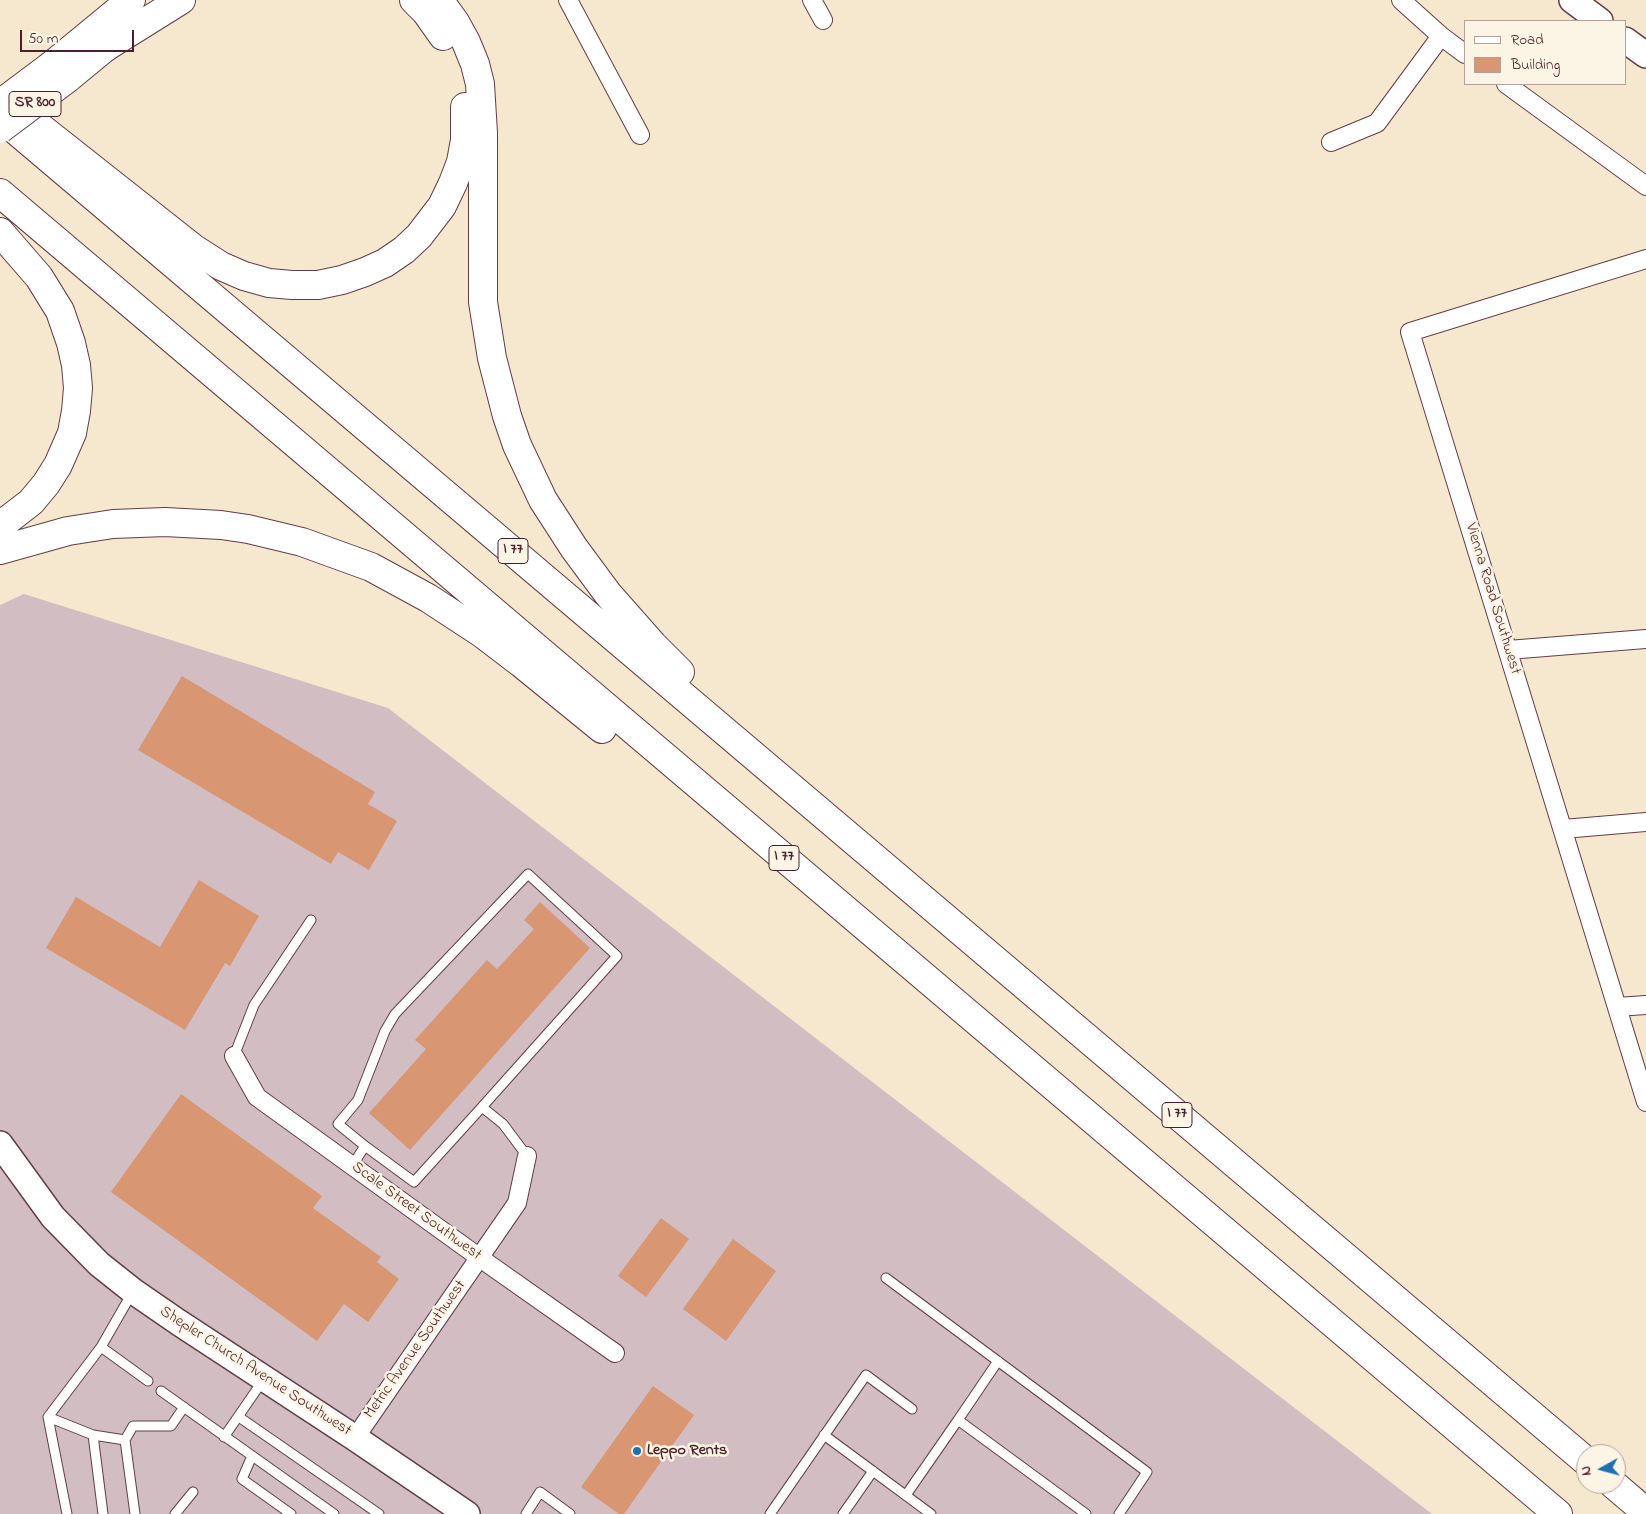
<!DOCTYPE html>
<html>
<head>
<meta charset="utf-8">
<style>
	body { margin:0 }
	#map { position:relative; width:1646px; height:1514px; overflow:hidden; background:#f5e8cf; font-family:"Indie Flower",sans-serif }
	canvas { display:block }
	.legend { position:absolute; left:1464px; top:20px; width:162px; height:65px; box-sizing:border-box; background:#fcf5e5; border:1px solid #b59f9b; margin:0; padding:6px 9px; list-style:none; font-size:15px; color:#4a1f2b }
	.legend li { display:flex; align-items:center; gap:10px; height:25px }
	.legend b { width:25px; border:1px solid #b59f9b }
	.north { position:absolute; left:1576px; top:1444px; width:50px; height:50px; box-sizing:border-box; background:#fcf5e5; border:1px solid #b59f9b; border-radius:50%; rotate:263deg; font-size:14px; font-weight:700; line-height:20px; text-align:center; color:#4a1f2b }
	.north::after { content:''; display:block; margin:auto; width:18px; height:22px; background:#1f6fb2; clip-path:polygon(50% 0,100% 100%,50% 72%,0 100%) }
	.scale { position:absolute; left:20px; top:30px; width:114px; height:22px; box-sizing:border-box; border:2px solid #4a1f2b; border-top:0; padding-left:6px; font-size:15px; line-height:18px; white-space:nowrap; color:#4a1f2b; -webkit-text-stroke:4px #fcf5e5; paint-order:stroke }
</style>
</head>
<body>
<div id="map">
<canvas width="1646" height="1514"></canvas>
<ul class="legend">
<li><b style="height:6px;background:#fff"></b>Road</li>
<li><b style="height:14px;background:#d89672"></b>Building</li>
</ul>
<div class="north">N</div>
<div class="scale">50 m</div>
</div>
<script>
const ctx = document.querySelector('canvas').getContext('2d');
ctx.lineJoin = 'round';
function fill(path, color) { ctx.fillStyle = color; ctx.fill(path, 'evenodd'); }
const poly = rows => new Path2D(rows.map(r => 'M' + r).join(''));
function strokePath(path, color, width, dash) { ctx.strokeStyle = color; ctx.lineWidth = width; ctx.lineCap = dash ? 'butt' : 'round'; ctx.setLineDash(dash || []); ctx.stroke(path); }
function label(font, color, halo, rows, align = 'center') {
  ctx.font = font + ' "Indie Flower",sans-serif'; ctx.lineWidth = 5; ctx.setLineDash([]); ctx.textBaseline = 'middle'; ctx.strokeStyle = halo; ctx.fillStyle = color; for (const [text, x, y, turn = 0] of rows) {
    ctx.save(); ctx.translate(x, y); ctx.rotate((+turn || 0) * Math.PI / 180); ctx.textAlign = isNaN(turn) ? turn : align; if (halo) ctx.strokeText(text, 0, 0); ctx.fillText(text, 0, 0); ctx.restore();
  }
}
fill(poly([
	[24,594,388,708,1432,1514,0,1514,0,605]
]), '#d2bec2');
fill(poly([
	[182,676,375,792,368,804,397,821,369,870,338,852,331,864,138,750],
	[199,880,259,916,230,966,225,963,185,1030,46,948,76,897,160,947],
	[540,902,590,948,410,1150,369,1113,426,1049,415,1040,487,960,497,969,534,929,524,920],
	[181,1094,322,1196,313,1208,381,1257,377,1262,399,1279,368,1322,344,1304,317,1341,111,1192],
	[661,1218,689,1239,646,1297,618,1276],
	[733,1239,776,1271,726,1341,683,1309],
	[653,1386,694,1415,624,1514,619,1514,581,1487]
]), '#d89672');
const lane = poly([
	[234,1056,254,1005,311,920],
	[365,1146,338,1124,358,1100,385,1031,395,1014,528,874,617,956,482,1107],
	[352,1166,365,1146,414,1182,482,1107,503,1124,527,1156],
	[886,1278,1147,1472,1119,1514],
	[132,1293,101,1347,148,1381],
	[161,1391,334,1514],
	[48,1417,93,1435,103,1514],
	[239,1417,379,1514],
	[958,1420,998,1361],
	[93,1435,125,1440,135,1514],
	[824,1435,931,1514],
	[224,1437,264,1379],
	[125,1440,133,1426,171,1426,184,1407],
	[252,1456,242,1479,291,1514],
	[906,1495,958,1420,1086,1514],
	[67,1514,48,1417,101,1347],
	[175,1514,193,1492],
	[526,1514,540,1492,570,1514],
	[770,1514,866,1375,912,1409],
	[843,1514,873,1471]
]);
const street = poly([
	[568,0,640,135],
	[812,0,823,20],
	[1401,0,1441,36,1465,54],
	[1506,84,1646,186],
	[1331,142,1377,123,1441,36],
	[1646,259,1410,332,1646,1102],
	[1508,650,1646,639],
	[1563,829,1646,822],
	[1617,1007,1646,1005],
	[234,1056,257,1097,480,1258,615,1353],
	[355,1438,517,1203,527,1156]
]);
const secondary = poly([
	[1572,0,1600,21],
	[1625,40,1646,55],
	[0,1144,53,1217,99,1264,133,1291,178,1322,355,1438,467,1514]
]);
const primary = poly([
	[52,65,131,0],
	[68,78,119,36]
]);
const highway = poly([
	[414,0,426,12,443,36],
	[439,0,455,22,466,42,475,64,480,84,483,133,483,302,492,358,507,416,517,445,543,500,574,548,608,594,653,645,680,672],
	[101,50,181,0],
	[12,105,193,248,221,266,244,276,269,283,292,285,318,285,342,280,365,272,385,263,404,250,419,236,442,206,453,183,461,162,465,140,465,107],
	[0,117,1586,1461],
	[0,193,1558,1514],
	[0,232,39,277,60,311,71,343,76,365,78,388,76,411,72,433,58,465,46,484,31,502,0,526],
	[0,550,68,531,113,524,165,522,221,525,248,529,302,542,371,567,428,598,483,634,521,663,602,729],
	[1613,1484,1646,1512]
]);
strokePath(lane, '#643d44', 11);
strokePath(street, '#643d44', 20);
strokePath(secondary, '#643d44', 28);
strokePath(primary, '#643d44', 30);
strokePath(highway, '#643d44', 30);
strokePath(lane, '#fff', 9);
strokePath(street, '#fff', 18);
strokePath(secondary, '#fff', 25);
strokePath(primary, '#fff', 28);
strokePath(highway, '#fff', 28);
const primaryBridge = poly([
	[0,104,52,65],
	[0,129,68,78]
]);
strokePath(primaryBridge, '#643d44', 30, []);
strokePath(primaryBridge, '#fff', 28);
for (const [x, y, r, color] of [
	[637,1451,5,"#1f6fb2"]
]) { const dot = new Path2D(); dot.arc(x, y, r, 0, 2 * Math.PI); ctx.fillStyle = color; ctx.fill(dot); strokePath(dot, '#fcf5e5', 2); }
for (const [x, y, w] of [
	[35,104,52],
	[513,551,30],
	[784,858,30],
	[1177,1115,30]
]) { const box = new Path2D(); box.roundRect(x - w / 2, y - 12.5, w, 25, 4); ctx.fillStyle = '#fcf5e5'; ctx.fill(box); strokePath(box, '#4a1f2b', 1); }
label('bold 15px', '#4a1f2b', null, [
	["SR 800",35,104],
	["I 77",513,551],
	["I 77",784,858],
	["I 77",1177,1115]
]);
label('16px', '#4a1f2b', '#fcf5e5', [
	["Vienna Road Southwest",1492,599,73],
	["Scale Street Southwest",416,1212,36],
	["Metric Avenue Southwest",416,1350,-55],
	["Shepler Church Avenue Southwest",255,1372,33]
]);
label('bold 16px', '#4a1f2b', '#fcf5e5', [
	["Leppo Rents",647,1451]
], 'left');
</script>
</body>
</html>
